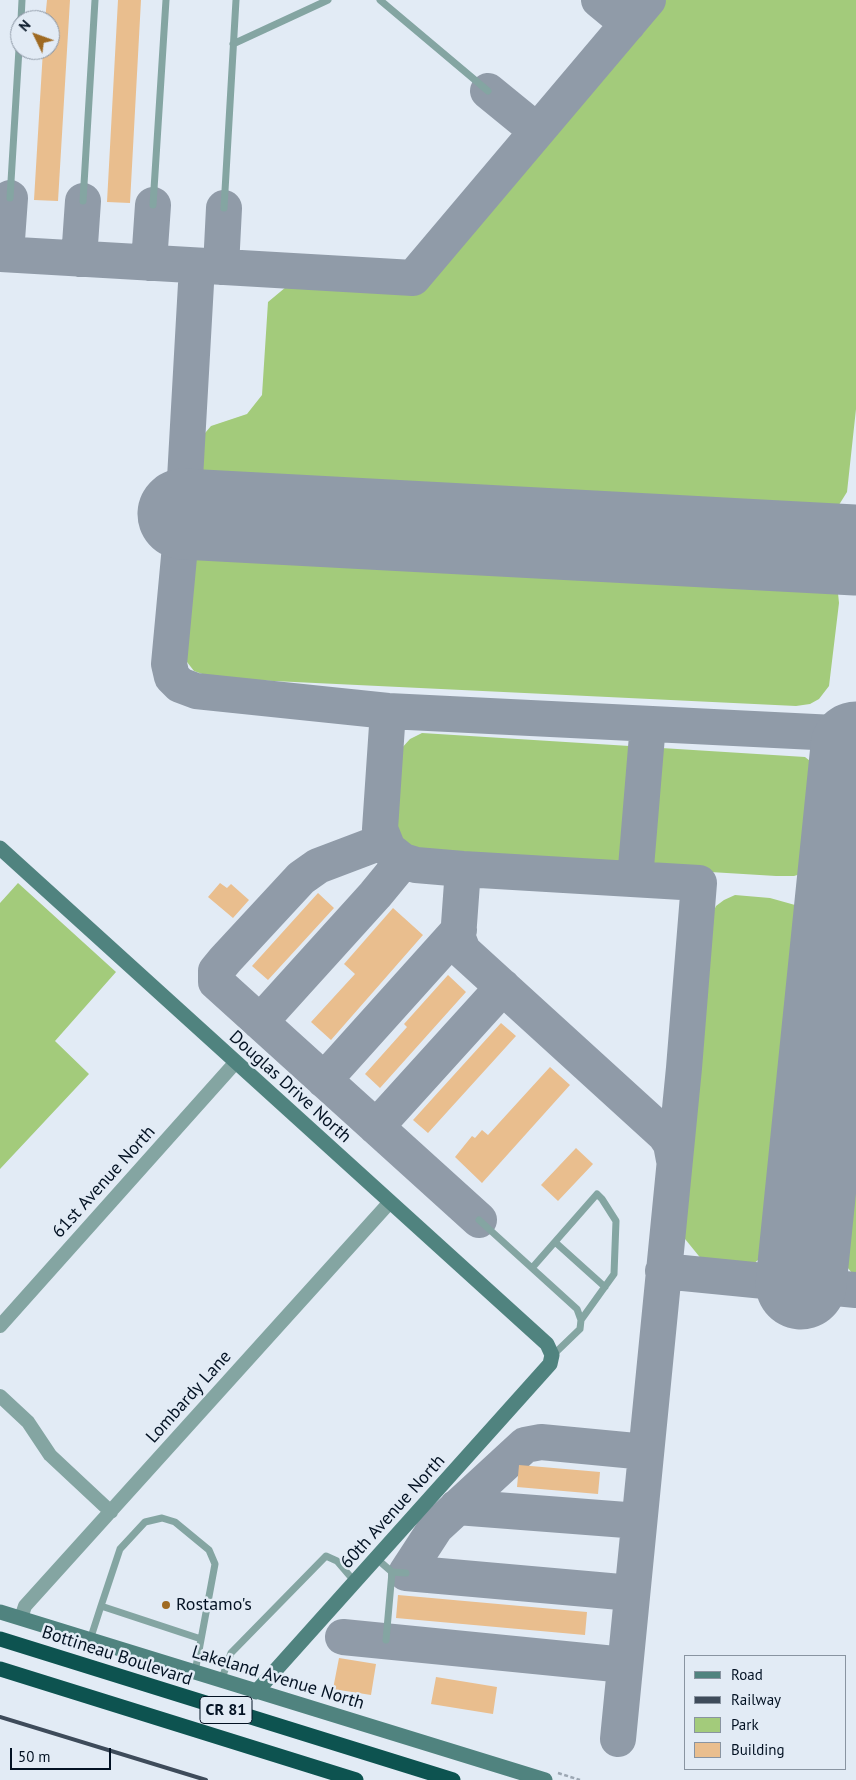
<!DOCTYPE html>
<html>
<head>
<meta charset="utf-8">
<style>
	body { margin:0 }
	#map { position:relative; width:856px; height:1780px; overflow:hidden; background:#e2ebf5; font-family:"PT Sans",sans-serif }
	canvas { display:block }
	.legend { position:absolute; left:684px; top:1655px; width:162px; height:115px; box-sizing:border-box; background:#e2ebf5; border:1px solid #8994a1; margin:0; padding:6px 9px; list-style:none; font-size:15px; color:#031223 }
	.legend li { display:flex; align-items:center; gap:10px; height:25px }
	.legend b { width:25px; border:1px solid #8994a1 }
	.north { position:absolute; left:10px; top:10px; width:50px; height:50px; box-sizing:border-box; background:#e2ebf5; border:1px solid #8994a1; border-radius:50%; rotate:312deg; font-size:14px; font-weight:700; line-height:20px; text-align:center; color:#031223 }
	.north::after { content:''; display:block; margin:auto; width:18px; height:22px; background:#9f6a22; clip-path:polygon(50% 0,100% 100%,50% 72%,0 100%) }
	.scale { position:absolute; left:10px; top:1748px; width:101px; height:22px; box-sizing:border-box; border:2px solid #031223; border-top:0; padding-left:6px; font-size:15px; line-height:18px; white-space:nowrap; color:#031223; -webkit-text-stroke:4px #e2ebf5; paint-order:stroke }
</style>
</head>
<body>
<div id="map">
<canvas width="856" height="1780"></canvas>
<ul class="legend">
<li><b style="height:6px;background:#50837f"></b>Road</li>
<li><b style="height:6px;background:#3e4b5a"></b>Railway</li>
<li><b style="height:14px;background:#a3cb7b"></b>Park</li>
<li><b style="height:14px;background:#e9be8e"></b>Building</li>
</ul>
<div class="north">N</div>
<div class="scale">50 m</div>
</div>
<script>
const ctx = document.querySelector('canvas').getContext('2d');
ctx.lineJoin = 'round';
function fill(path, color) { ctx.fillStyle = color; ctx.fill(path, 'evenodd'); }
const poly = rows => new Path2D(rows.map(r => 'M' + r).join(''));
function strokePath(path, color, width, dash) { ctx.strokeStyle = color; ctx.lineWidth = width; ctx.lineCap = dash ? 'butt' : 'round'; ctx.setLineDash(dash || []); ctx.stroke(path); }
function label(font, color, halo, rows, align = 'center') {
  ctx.font = font + ' "PT Sans",sans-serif'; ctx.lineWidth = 5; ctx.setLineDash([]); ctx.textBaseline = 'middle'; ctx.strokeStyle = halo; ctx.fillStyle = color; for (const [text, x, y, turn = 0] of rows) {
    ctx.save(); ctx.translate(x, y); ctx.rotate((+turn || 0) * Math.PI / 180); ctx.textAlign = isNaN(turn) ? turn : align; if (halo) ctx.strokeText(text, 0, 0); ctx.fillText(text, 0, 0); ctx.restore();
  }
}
fill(poly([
	[666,0,856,0,856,409,847,492,837,508,828,515,799,520,447,502,216,490,197,475,200,439,211,426,247,414,262,395,268,302,286,287,401,293,432,272],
	[210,543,822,575,832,584,838,593,839,603,829,686,819,699,810,704,796,706,232,679,205,675,194,671,187,662,183,646,192,562,202,548],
	[422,733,805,757,819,768,822,797,814,865,804,873,794,876,776,876,415,854,405,848,393,831,397,764,401,749,410,739],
	[18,883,116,972,55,1041,89,1074,0,1169,0,903],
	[735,895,770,898,795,905,805,911,809,934,782,1241,748,1268,707,1266,681,1234,711,917,716,906,724,900],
	[856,940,856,1278,831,1247,830,1238]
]), '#a3cb7b');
strokePath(poly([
	[599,0,628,24],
	[488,91,537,131],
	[0,254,413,278,648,0],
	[6,254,10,198],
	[79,259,83,201],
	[149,263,153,205],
	[197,266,183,514,169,664,172,677,180,685,196,691,388,711,856,734],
	[221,267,224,208],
	[388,711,380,829,388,849,403,861,416,865,463,869,699,883,684,1068,618,1739],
	[384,841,318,866,301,878,225,960,216,971,216,982,479,1220],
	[463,869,458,938,463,951,665,1135,671,1144,674,1160],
	[635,879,648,724],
	[260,1022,375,895,403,861],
	[324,1080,459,930],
	[376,1127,503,987],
	[663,1271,856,1290],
	[457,1507,639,1521],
	[632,1593,406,1573,436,1527,525,1445,541,1442,646,1452],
	[343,1637,625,1665]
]), '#909ba8', 36);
strokePath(poly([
	[183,514,856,550],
	[801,1284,856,747]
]), '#909ba8', 91);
fill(poly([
	[47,0,70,0,58,201,34,200,43,50,50,50,50,20,45,20],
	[118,0,141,0,130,203,107,202],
	[220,883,227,888,231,884,249,900,233,918,208,897],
	[318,893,334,908,268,980,252,966],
	[393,908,423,935,331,1040,311,1022,355,974,344,964],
	[448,975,466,992,380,1088,365,1074,407,1027,404,1024],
	[501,1023,516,1036,428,1133,413,1120],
	[550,1067,570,1085,482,1183,455,1157,472,1136,475,1138,482,1130,488,1135],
	[576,1148,593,1164,558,1201,541,1185],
	[519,1465,600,1472,598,1494,517,1487],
	[398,1595,587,1612,585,1635,396,1618],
	[339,1658,376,1664,371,1695,333,1689],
	[436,1677,497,1687,493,1714,431,1704]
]), '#e9be8e');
strokePath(poly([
	[558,1773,580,1780]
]), '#9ca7b3', 2.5, [4, 2.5]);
strokePath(poly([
	[380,0,488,91],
	[21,20,22,0],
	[233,44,328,0],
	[10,198,20,32],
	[83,201,95,0],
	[153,205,166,0],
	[224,208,236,0],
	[479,1220,577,1309,581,1320,580,1329,553,1355],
	[555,1242,605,1287],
	[532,1268,597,1194,602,1199,616,1221,614,1274,581,1320],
	[377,1559,392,1572,406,1573],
	[101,1606,120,1549,145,1522,162,1518,175,1522,209,1550,215,1564,195,1672],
	[90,1640,101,1606,201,1639],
	[386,1640,392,1572],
	[221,1681,231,1653,326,1556,337,1561,355,1582]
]), '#84a5a2', 7);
strokePath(poly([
	[0,1326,235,1063],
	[0,1396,28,1422,50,1455,111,1512],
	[21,1618,25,1606,390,1202]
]), '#84a5a2', 14);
strokePath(poly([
	[0,848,547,1344,552,1355,550,1364,256,1692],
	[0,1612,545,1780]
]), '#50837f', 15);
strokePath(poly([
	[0,1639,453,1780],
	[0,1669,356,1780]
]), '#0d5350', 15);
strokePath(poly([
	[0,1717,206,1780]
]), '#3e4b5a', 4);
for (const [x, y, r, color] of [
	[166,1605,5,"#9f6a22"]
]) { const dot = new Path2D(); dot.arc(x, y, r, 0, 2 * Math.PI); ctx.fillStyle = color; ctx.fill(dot); strokePath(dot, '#e2ebf5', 2); }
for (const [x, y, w] of [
	[226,1710,52]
]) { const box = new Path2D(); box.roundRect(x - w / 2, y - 13.5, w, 27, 4); ctx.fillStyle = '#e2ebf5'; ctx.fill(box); strokePath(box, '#031223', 1); }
label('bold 16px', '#031223', null, [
	["CR 81",226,1710]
]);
label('18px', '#031223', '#e2ebf5', [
	["Douglas Drive North",290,1087,42],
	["61st Avenue North",104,1182,-48],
	["Lombardy Lane",189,1397,-48],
	["60th Avenue North",393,1512,-48],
	["Bottineau Boulevard",117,1656,18],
	["Lakeland Avenue North",278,1678,17]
]);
label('18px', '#031223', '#e2ebf5', [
	["Rostamo's",176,1605]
], 'left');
</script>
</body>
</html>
